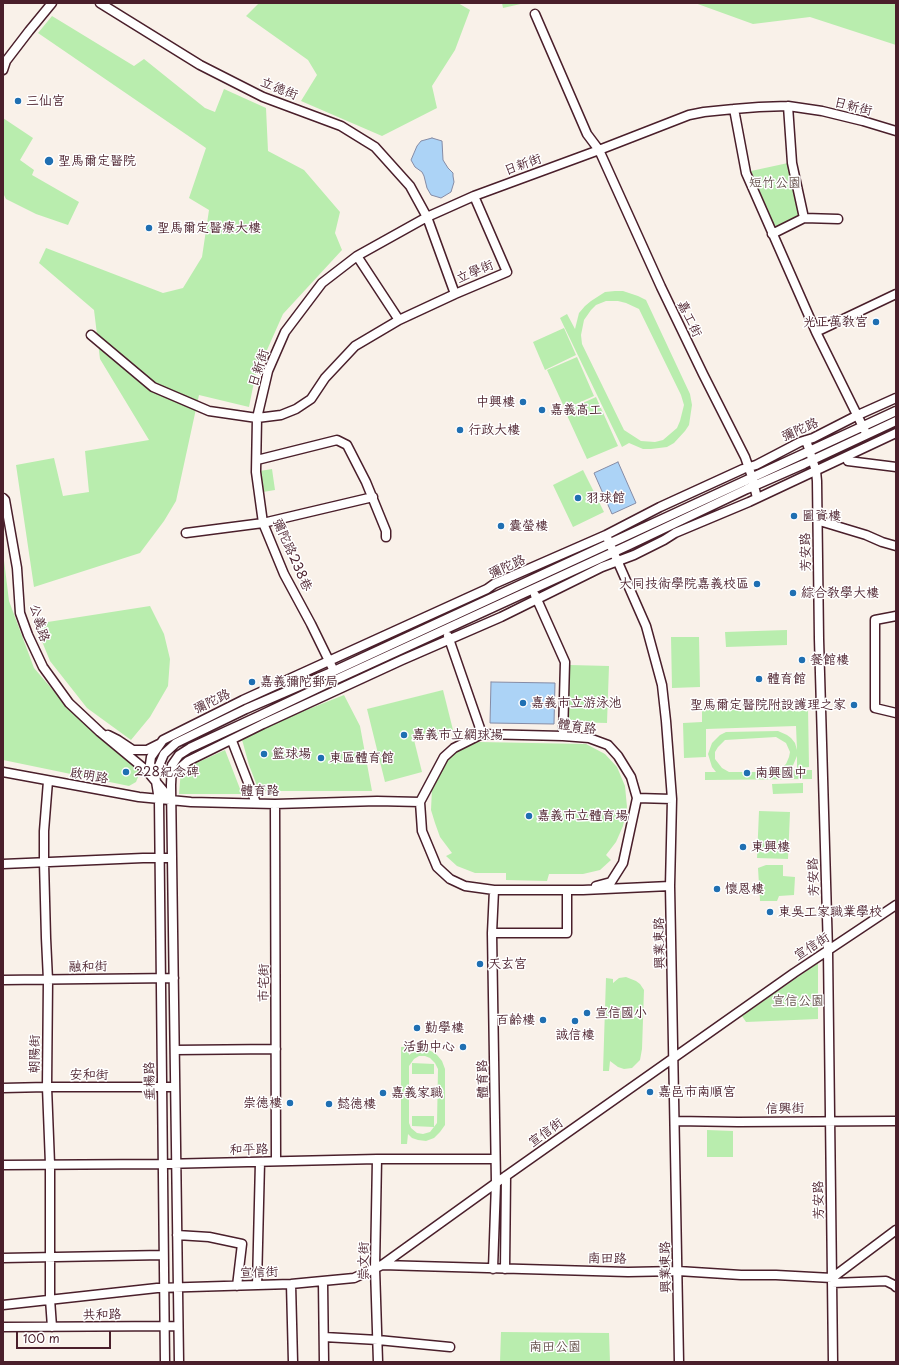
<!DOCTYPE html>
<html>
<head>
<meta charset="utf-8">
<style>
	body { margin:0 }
	#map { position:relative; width:899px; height:1365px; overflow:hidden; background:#f9f1e9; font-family:"Playpen Sans",sans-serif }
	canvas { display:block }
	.frame { position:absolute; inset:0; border:4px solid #4a1f2b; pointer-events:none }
	.scale { position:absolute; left:16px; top:1331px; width:95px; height:18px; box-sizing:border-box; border:2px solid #4a1f2b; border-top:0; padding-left:5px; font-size:12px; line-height:14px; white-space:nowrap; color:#4a1f2b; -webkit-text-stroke:3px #fff; paint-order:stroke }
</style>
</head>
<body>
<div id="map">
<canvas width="899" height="1365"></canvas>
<div class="frame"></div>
<div class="scale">100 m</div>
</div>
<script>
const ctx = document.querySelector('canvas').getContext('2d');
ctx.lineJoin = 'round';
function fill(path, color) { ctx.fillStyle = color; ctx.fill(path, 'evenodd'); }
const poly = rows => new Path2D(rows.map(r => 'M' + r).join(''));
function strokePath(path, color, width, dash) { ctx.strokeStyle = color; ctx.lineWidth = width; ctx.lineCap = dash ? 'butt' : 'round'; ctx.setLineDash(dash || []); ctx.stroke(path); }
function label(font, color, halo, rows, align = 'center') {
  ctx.font = font + ' "Playpen Sans","LXGW WenKai TC",sans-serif'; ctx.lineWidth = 3; ctx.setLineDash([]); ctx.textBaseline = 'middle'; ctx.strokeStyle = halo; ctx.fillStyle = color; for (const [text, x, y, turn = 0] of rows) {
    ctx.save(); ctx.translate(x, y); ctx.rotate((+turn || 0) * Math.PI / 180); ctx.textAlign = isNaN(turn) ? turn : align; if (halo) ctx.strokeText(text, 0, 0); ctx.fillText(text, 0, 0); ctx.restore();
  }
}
fill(poly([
	[259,3,458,3,470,10,455,50,432,86,437,108,382,136,301,101,317,75,308,60,246,16],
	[502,3,525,3,503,8],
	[695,3,896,3,896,45,810,17,753,24],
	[52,16,134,66,144,59,205,108,215,112,224,89,266,108,268,151,304,170,340,212,335,233,342,250,283,314,255,377,249,407,199,395,176,501,164,521,140,553,34,587,16,465,54,458,63,496,89,492,85,451,149,440,100,359,94,310,39,263,46,248,163,293,183,288,202,257,209,210,189,198,206,148,38,33],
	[3,118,33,138,20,160,34,170,32,175,79,202,68,225,36,214,6,199,3,193],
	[788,163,800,216,775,227,751,171],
	[615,291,623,291,638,296,646,300,690,394,692,405,689,425,685,431,674,443,667,447,651,449,643,449,629,443,622,447,560,318,567,314,575,329,579,313,585,306,591,301,605,292],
	[606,301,618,301,626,303,639,309,681,395,684,405,680,421,677,428,663,440,655,442,641,441,624,430,582,344,581,335,584,320,591,310,596,305],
	[564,328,576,355,545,370,533,342],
	[577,357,594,396,565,409,547,370],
	[596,397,618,446,587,459,565,411],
	[272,469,275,490,263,492,260,471],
	[583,470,604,512,573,527,553,485],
	[3,552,9,601,34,668,64,703,140,772,136,782,129,786,3,760],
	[150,606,164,634,170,659,168,686,150,717,131,740,87,708,50,661,35,624],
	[787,630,787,645,726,647,725,632],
	[671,637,699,637,700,687,672,688],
	[570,665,609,666,607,723,568,722],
	[443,690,453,730,414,740,422,772,385,782,367,709],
	[344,695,360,726,372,791,259,791,249,765,241,736],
	[808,707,809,767,797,768,797,756,791,770,812,770,812,779,705,780,705,772,716,772,712,767,708,754,712,743,720,735,726,732,778,731,787,735,791,738,795,743,797,750,796,726,706,729,706,757,684,758,683,723,702,722,702,709],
	[776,737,786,743,790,752,789,757,786,764,777,772,729,772,722,768,715,759,715,752,718,747,725,740],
	[479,742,586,744,605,754,617,767,625,786,627,807,623,826,616,842,606,855,611,860,600,870,583,874,549,874,547,881,506,880,506,873,475,873,457,866,446,856,452,853,440,837,435,823,431,810,432,788,443,764,454,753,464,745],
	[225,750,242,794,179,794,181,770],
	[803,783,803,793,773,794,772,784],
	[759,811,790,812,788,859,757,858],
	[766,865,783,865,783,876,795,877,794,895,779,896,777,901,760,901,758,868],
	[818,963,818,1019,746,1022,742,1016],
	[626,977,636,981,640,984,644,990,642,1049,640,1060,632,1068,624,1069,618,1067,610,1061,609,1071,603,1071,606,978,613,979,613,983,619,978],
	[401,1047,409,1047,409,1055,416,1050,422,1049,431,1051,437,1055,442,1061,445,1069,445,1125,440,1132,434,1138,426,1141,418,1140,412,1138,408,1134,407,1144,401,1144],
	[419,1056,425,1056,430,1058,435,1063,438,1069,437,1123,430,1132,423,1134,417,1133,411,1128,409,1123,409,1066,414,1059],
	[412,1063,434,1064,434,1074,412,1074],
	[412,1116,434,1116,434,1127,412,1126],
	[707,1130,733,1131,733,1157,707,1157],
	[501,1332,609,1333,610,1362,500,1362]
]), '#b9edae');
const water = poly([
	[432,138,442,141,443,160,448,168,453,173,453,176,454,182,451,192,441,198,431,195,427,188,424,176,422,172,415,167,411,160,417,146,421,141,432,138],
	[618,462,636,503,612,514,594,473,618,462],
	[491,682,555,683,554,724,490,723,491,682]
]);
fill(water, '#acd3f6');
strokePath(water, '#858ba5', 1);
const minor = poly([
	[100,3,200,65,263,97,341,126,375,147,410,186,427,217,455,294],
	[535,14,587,134,599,150,661,287,703,374,745,457,752,477,757,498],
	[3,70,6,61,29,31,52,3],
	[734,109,746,173,816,332,865,431],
	[804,218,838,219],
	[772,234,804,218,792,163,788,106],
	[357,256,399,320],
	[816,332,896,294],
	[91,335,153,387,209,411,257,418,281,415,296,409,311,399,325,378,355,346,399,320,455,294,507,272,474,196],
	[806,440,816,471,817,481,819,639,828,951,833,1362],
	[257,460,337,440,347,445,366,482,386,531,386,537],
	[848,461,896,467],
	[3,498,5,500,17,568,20,613,28,635,43,667,69,703,100,732,147,771,172,801],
	[823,522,866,535,882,542,896,546],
	[186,533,263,523,373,497],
	[606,535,646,626,662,685,666,721,672,799,670,886,679,1362],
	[535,595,565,662,563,736],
	[896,616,875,620,875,708,896,713],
	[448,636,482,734],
	[334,671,311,624,284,574,263,523,256,472,257,418,268,371,285,332,322,283,357,256,427,217,474,196,599,150,689,115,704,112,734,109,759,107,788,106,822,111,863,121,896,131],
	[108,735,118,740,133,750,147,750,159,744],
	[232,741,256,803],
	[3,772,139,797,191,802,275,804,377,801,420,802,422,831,437,867,450,879,465,886,494,890,583,890,670,886],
	[173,774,188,761,263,724,402,660,501,617,602,567,634,555,664,540,675,533,749,502,896,433],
	[155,775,164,754,176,743,246,709,334,671,896,411],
	[48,781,44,831,44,862,46,938,48,980,47,1087,50,1164,50,1299,52,1327],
	[637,798,672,799],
	[420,802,444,757,454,748,482,734,563,736,589,738,608,745,618,756,631,777,637,798,623,863,611,882,596,886],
	[275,804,276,1161],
	[3,864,143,858,172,858],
	[492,933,567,933,567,890],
	[3,980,174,978],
	[175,1050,276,1049],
	[3,1088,47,1087,175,1087],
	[675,1121,738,1122,896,1121],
	[377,1159,375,1268,378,1362],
	[3,1165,162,1164,377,1159,495,1159],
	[177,1235,209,1237,242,1244,237,1286],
	[3,1258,163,1255],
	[382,1265,628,1272,678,1271,741,1275,776,1275,832,1278,896,1230],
	[493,1269,496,1183,492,933,494,890],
	[505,1269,506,1176],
	[323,1282,324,1362],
	[832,1283,886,1281,894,1285,896,1287],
	[291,1284,293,1362],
	[257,1285,260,1162],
	[3,1305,157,1288,291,1284,354,1278,382,1265,496,1183,794,973,896,905],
	[3,1327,178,1326],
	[324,1337,378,1340,450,1347],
	[165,1362,159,800,155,775,150,764,151,757,163,740,243,700,487,589,494,584,606,535,660,507,743,469,756,465,800,442,813,438,858,415,896,398],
	[179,1362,171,785,172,765,179,755,190,748,259,716,337,679,629,545,747,489,804,464,896,421]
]);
strokePath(minor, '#4a1f2b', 11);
strokePath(minor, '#fff', 8);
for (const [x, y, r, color] of [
	[18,101,4,"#1f6fb2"],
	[49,161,5,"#1f6fb2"],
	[149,228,4,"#1f6fb2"],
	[876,322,4,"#1f6fb2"],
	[523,402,4,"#1f6fb2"],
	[542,410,4,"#1f6fb2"],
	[460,430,4,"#1f6fb2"],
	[578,498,4,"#1f6fb2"],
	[794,516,4,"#1f6fb2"],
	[501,526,4,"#1f6fb2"],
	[757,584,4,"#1f6fb2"],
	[793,593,4,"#1f6fb2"],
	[802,660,4,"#1f6fb2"],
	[759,679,4,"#1f6fb2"],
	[252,682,4,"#1f6fb2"],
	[523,703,4,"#1f6fb2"],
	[854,705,4,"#1f6fb2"],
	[404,735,4,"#1f6fb2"],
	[264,754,4,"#1f6fb2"],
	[321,758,4,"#1f6fb2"],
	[126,772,4,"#1f6fb2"],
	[747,773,4,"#1f6fb2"],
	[529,816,4,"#1f6fb2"],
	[743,847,4,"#1f6fb2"],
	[717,889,4,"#1f6fb2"],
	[770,912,4,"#1f6fb2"],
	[480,964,4,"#1f6fb2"],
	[587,1013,4,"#1f6fb2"],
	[543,1020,4,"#1f6fb2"],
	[575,1021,4,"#1f6fb2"],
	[417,1028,4,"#1f6fb2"],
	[463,1047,4,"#1f6fb2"],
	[650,1092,4,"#1f6fb2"],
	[383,1093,4,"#1f6fb2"],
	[290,1103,4,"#1f6fb2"],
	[329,1104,4,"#1f6fb2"]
]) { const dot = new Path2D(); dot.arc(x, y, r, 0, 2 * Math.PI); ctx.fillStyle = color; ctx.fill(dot); strokePath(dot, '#fff', 1.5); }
label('13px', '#4a1f2b', '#fff', [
	["立德街",279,89,22],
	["日新街",853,107,14],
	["日新街",523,165,-20],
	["立學街",475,272,-23],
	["嘉工街",689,319,64],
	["日新街",259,368,-72],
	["彌陀路",800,430,-24],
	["芳安路",806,552,-91],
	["彌陀路238巷",292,555,66],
	["彌陀路",507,567,-24],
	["公義路",39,623,73],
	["彌陀路",212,702,-26],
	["體育路",577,727,8],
	["啟明路",89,776,10],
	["體育路",260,791],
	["芳安路",814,877,-92],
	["興業東路",660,943,-91],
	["宣信街",812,947,-33],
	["融和街",88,967,-1],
	["市宅街",264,983,-90],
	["朝陽街",35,1054,-90],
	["安和街",89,1075],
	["體育路",483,1079,-91],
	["垂楊路",150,1081,-91],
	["信興街",785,1109,-1],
	["宣信街",546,1133,-36],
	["和平路",249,1150,-1],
	["芳安路",819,1200,-91],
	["南田路",607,1259,1],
	["崇文街",364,1261,-90],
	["興業東路",666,1267,-91],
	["宣信街",259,1273,-2],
	["共和路",102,1315,-1]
]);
label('13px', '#4a1f2b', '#fff', [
	["三仙宮",26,101],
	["聖馬爾定醫院",58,161],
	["聖馬爾定醫療大樓",157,228],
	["光正萬教宮",868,322,"right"],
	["中興樓",515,402,"right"],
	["嘉義高工",550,410],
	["行政大樓",468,430],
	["羽球館",586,498],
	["圖資樓",802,516],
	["囊螢樓",509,526],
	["大同技術學院嘉義校區",749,584,"right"],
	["綜合教學大樓",801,593],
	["餐館樓",810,660],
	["體育館",767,679],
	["嘉義彌陀郵局",260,682],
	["嘉義市立游泳池",531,703],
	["聖馬爾定醫院附設護理之家",846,705,"right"],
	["嘉義市立網球場",412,735],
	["籃球場",272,754],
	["東區體育館",329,758],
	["228紀念碑",134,772],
	["南興國中",755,773],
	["嘉義市立體育場",537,816],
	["東興樓",751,847],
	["懷恩樓",725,889],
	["東吳工家職業學校",778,912],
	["天玄宮",488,964],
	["宣信國小",595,1013],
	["百齡樓",535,1020,"right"],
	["勤學樓",425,1028],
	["誠信樓",575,1035,"center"],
	["活動中心",455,1047,"right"],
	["嘉邑市南順宮",658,1092],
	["嘉義家職",391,1093],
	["崇德樓",282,1103,"right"],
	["懿德樓",337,1104]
], 'left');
label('13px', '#66524c', '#fff', [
	["短竹公園",775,183],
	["宣信公園",798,1001],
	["南田公園",555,1347]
]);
</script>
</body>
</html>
